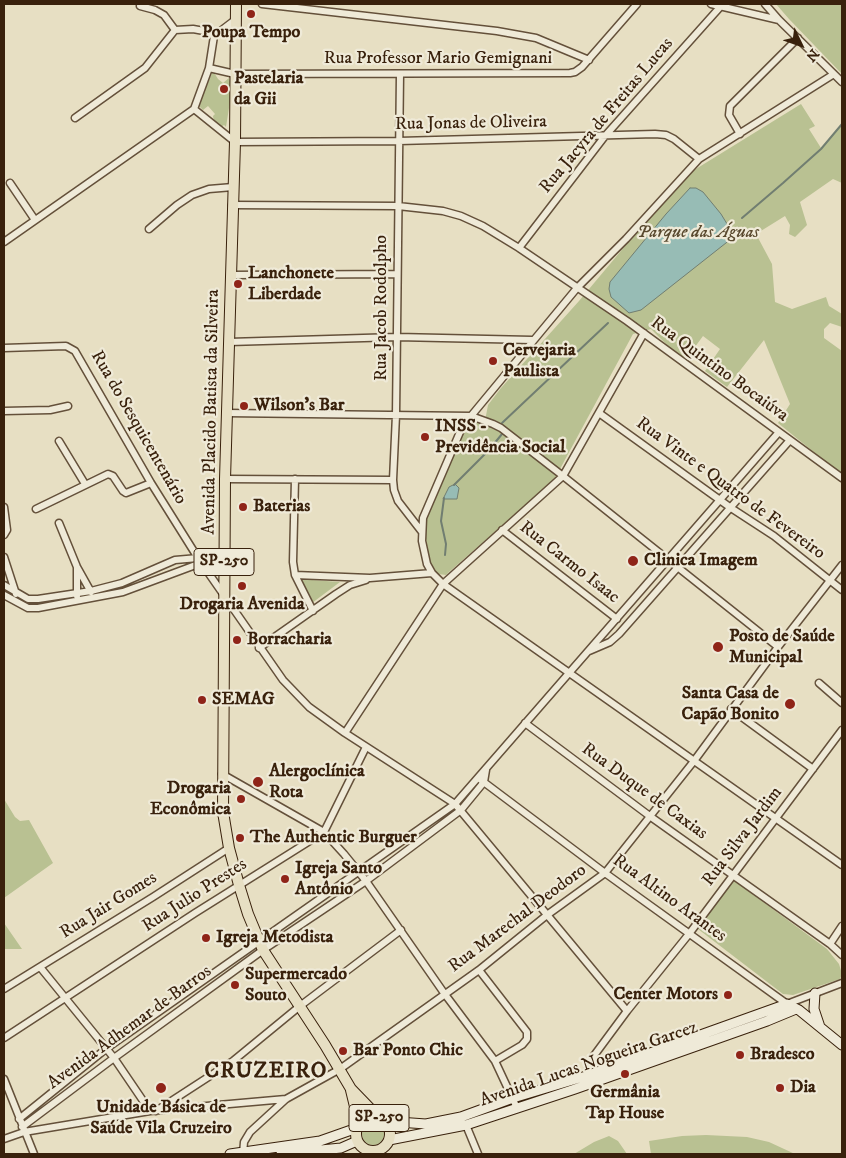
<!DOCTYPE html>
<html>
<head>
<meta charset="utf-8">
<style>
	body { margin:0 }
	#map { position:relative; width:846px; height:1158px; overflow:hidden; background:#e7dfc3; font-family:"IM FELL DW Pica",serif }
	canvas { display:block }
	.frame { position:absolute; inset:0; border:5px solid #39210c; pointer-events:none }
	.north { position:absolute; left:776px; top:20px; width:50px; height:50px; -webkit-text-stroke:4px #efead8; paint-order:stroke; rotate:132deg; font-size:14px; font-weight:700; line-height:20px; text-align:center; color:#39210c }
	.north::after { content:''; display:block; margin:auto; width:18px; height:22px; background:#39210c; clip-path:polygon(50% 0,100% 100%,50% 72%,0 100%) }
</style>
</head>
<body>
<div id="map">
<canvas width="846" height="1158"></canvas>
<div class="frame"></div>
<div class="north">N</div>
</div>
<script>
const ctx = document.querySelector('canvas').getContext('2d');
ctx.lineJoin = 'round';
function fill(path, color) { ctx.fillStyle = color; ctx.fill(path, 'evenodd'); }
const poly = rows => new Path2D(rows.map(r => 'M' + r).join(''));
function strokePath(path, color, width, dash) { ctx.strokeStyle = color; ctx.lineWidth = width; ctx.lineCap = dash ? 'butt' : 'round'; ctx.setLineDash(dash || []); ctx.stroke(path); }
function label(font, color, halo, rows, align = 'center') {
  ctx.font = font + ' "IM FELL DW Pica",serif'; ctx.lineWidth = 4.5; ctx.setLineDash([]); ctx.textBaseline = 'middle'; ctx.strokeStyle = halo; ctx.fillStyle = color; for (const [text, x, y, turn = 0] of rows) {
    ctx.save(); ctx.translate(x, y); ctx.rotate((+turn || 0) * Math.PI / 180); ctx.textAlign = isNaN(turn) ? turn : align; if (halo) ctx.strokeText(text, 0, 0); ctx.fillText(text, 0, 0); ctx.restore();
  }
}
fill(poly([
	[776,4,842,4,842,74,789,19],
	[213,71,218,79,223,83,229,78,232,89,226,127,224,125,221,127,214,122,213,116,215,114,208,106,203,110,198,105],
	[801,104,815,126,809,129,821,148,842,125,842,183,833,179,800,202,807,225,795,237,789,234,790,225,785,216,756,234,772,264,775,302,792,309,826,297,829,306,842,314,842,327,830,323,824,329,824,338,842,351,842,475,778,423,790,404,764,340,727,387,705,371,720,349,703,336,684,362,651,329,633,334,554,480,449,572,446,575,438,574,433,569,429,559,423,518,465,425,485,421,488,405,501,388,579,301,672,190,691,172],
	[298,579,340,582,312,603],
	[4,799,15,817,20,821,29,820,53,863,4,898],
	[732,879,827,949,839,964,842,974,840,979,793,995,783,994,698,929],
	[4,923,22,949,4,949],
	'362 1134a11 11 0 1 1 22 0a11 11 0 1 1-22 0Z',
	[706,1135,747,1137,769,1142,795,1154,651,1154,649,1141,682,1136],
	[609,1136,618,1141,627,1154,574,1154,594,1142]
]), '#b9c192');
const water = poly([
	[690,188,696,188,703,192,721,214,732,232,731,239,641,310,629,313,611,297,609,289,610,282,666,214,690,188],
	[455,484,459,488,457,499,443,499,449,487,455,484]
]);
fill(water, '#97bcb5');
strokePath(water, '#717e71', 1);
strokePath(poly([
	[742,218,783,183,821,149,842,124],
	[502,423,608,323],
	[454,485,489,450,502,434],
	[444,498,441,521,446,544,445,555]
]), '#717e71', 2);
const street = poly([
	[262,4,497,31,536,38,589,60],
	[711,4,779,20],
	[765,4,779,20,842,82],
	[140,6,155,10,164,15,175,30,193,29,204,31,214,36,235,20],
	[209,68,235,74,570,73,575,72,582,67,637,4],
	[400,74,396,415,393,480,394,490,398,501,422,532],
	[194,109,235,142,399,141,655,134,666,135,674,139,699,159],
	[194,109,209,68,214,36],
	[75,118,145,68,175,30],
	[740,134,729,115,730,106,798,38],
	[10,183,35,220],
	[232,205,398,206,443,211,461,216,483,226,519,248,627,321,842,478],
	[149,229,177,205,192,195,209,189,233,187],
	[4,242,194,109],
	[519,248,605,136,721,6],
	[231,275,397,274],
	[229,342,397,337,532,340],
	[4,348,66,346,75,351,151,483,198,558,283,680,309,707,345,733,455,804,627,1011],
	[4,411,50,410,68,406],
	[226,413,471,416,493,424,501,428,563,476,778,647],
	[599,413,731,508,774,536,842,590],
	[59,441,85,484],
	[225,479,393,480],
	[295,479,293,562,295,575,313,611],
	[4,507,7,530,4,535],
	[36,509,108,474,113,476,123,491,126,493,151,483],
	[59,523,77,567,91,592],
	[502,530,617,619],
	[4,557,16,594],
	[77,568,77,596],
	[432,573,427,564,422,541,423,518,463,425,471,416,577,288,626,239,699,159,834,74],
	[295,575,370,578,432,573,443,584,842,865],
	[4,585,28,599,38,599,91,591,122,583,175,560,198,558],
	[4,595,28,608,38,608,123,592,201,563],
	[259,648,336,594,350,585,366,580],
	[589,651,610,642,619,634,790,440],
	[819,683,842,703],
	[731,709,813,769],
	[525,723,651,817,830,944,842,955],
	[345,733,443,584,563,476,644,333],
	[222,774,324,832,344,854,366,881,444,993,495,1061,517,1108],
	[481,780,605,873,787,1004,842,983],
	[830,944,842,926],
	[40,967,114,1058,150,1111],
	[479,970,527,1032,527,1039,522,1045,495,1061],
	[4,989,153,897,229,848],
	[4,1038,195,913,324,832,366,747],
	[586,1078,590,1061,627,1011,689,934,842,730],
	[4,1079,34,1154],
	[156,1111,233,1061,300,1006,401,930],
	[19,1119,107,1048,455,804,779,432],
	[466,1125,478,1154],
	[22,1127,114,1058,263,950,366,881,461,810,484,782,486,770],
	[4,1139,24,1132,150,1111,286,1099],
	[243,1154,244,1142,250,1132,286,1099,340,1069,479,970,547,915,605,873,694,761,778,647,842,565]
]);
const secondary = poly([
	[815,993,814,1009,820,1027],
	[384,1121,426,1124,461,1117,513,1098,586,1076,787,1004,799,1010,842,1045],
	[389,1140,466,1125,575,1089,767,1021,796,1009],
	[230,1154,320,1141,357,1128],
	[281,1154,341,1148,357,1141]
]);
const primary = poly([
	[236,4,235,142,225,479,223,812,229,848,239,885,248,914,263,950,325,1045,351,1089,379,1118],
	[351,1090,359,1123],
	'356 1134a17 17 0 1 1 34 0a17 17 0 1 1-34 0Z'
]);
strokePath(street, '#64503a', 9);
strokePath(secondary, '#39210c', 11);
strokePath(primary, '#39210c', 12);
strokePath(street, '#efead8', 6);
strokePath(secondary, '#efead8', 9);
strokePath(primary, '#e7dfc3', 10);
for (const [x, y, r, color] of [
	[251,14,5,"#8f2418"],
	[224,89,5,"#8f2418"],
	[238,284,5,"#8f2418"],
	[493,361,5,"#8f2418"],
	[244,406,5,"#8f2418"],
	[425,437,5,"#8f2418"],
	[243,507,5,"#8f2418"],
	[633,561,6,"#8f2418"],
	[242,586,5,"#8f2418"],
	[237,640,5,"#8f2418"],
	[718,647,6,"#8f2418"],
	[202,700,5,"#8f2418"],
	[790,704,6,"#8f2418"],
	[258,782,6,"#8f2418"],
	[241,799,5,"#8f2418"],
	[240,838,5,"#8f2418"],
	[285,879,5,"#8f2418"],
	[206,938,5,"#8f2418"],
	[235,985,5,"#8f2418"],
	[728,995,5,"#8f2418"],
	[343,1051,5,"#8f2418"],
	[740,1055,5,"#8f2418"],
	[625,1074,5,"#8f2418"],
	[161,1088,6,"#8f2418"],
	[780,1088,5,"#8f2418"]
]) { const dot = new Path2D(); dot.arc(x, y, r, 0, 2 * Math.PI); ctx.fillStyle = color; ctx.fill(dot); strokePath(dot, '#efead8', 2); }
for (const [x, y, w] of [
	[224,562,60],
	[379,1118,60]
]) { const box = new Path2D(); box.roundRect(x - w / 2, y - 13.5, w, 27, 4); ctx.fillStyle = '#efead8'; ctx.fill(box); strokePath(box, '#39210c', 1); }
label('bold 16px', '#39210c', null, [
	["SP-250",224,562],
	["SP-250",379,1118]
]);
label('bold 18px', '#39210c', '#efead8', [
	["Poupa Tempo",251,33,"center"],
	["Pastelaria",234,79],
	["da Gii",234,100],
	["Lanchonete",248,274],
	["Liberdade",248,295],
	["Cervejaria",503,351],
	["Paulista",503,372],
	["Wilson's Bar",254,406],
	["INSS -",435,427],
	["Previdência Social",435,448],
	["Baterias",253,507],
	["Clinica Imagem",644,561],
	["Drogaria Avenida",242,605,"center"],
	["Posto de Saúde",729,637],
	["Municipal",729,658],
	["Borracharia",247,640],
	["Santa Casa de",779,694,"right"],
	["Capão Bonito",779,715,"right"],
	["SEMAG",212,700],
	["Alergoclínica",269,772],
	["Rota",269,793],
	["Drogaria",231,789,"right"],
	["Econômica",231,810,"right"],
	["The Authentic Burguer",250,838],
	["Igreja Santo",295,869],
	["Antônio",295,890],
	["Igreja Metodista",216,938],
	["Supermercado",245,975],
	["Souto",245,996],
	["Center Motors",718,995,"right"],
	["Bar Ponto Chic",353,1051],
	["Bradesco",750,1055],
	["Dia",790,1088],
	["Germânia",625,1093,"center"],
	["Tap House",625,1114,"center"],
	["Unidade Básica de",161,1108,"center"],
	["Saúde Vila Cruzeiro",161,1129,"center"]
], 'left');
label('18px', '#39210c', '#efead8', [
	["Rua Professor Mario Gemignani",438,59],
	["Rua Jacyra de Freitas Lucas",607,116,-50],
	["Rua Jonas de Oliveira",471,124,-1],
	["Rua Jacob Rodolpho",382,308,-90],
	["Rua Quintino Bocaiúva",719,370,36],
	["Avenida Placido Batista da Silveira",212,412,-89],
	["Rua do Sesquicentenário",138,428,60],
	["Rua Vinte e Quatro de Fevereiro",730,489,36],
	["Rua Carmo Isaac",569,563,38],
	["Rua Duque de Caxias",644,792,36],
	["Rua Silva Jardim",743,837,-53],
	["Rua Julio Prestes",195,896,-33],
	["Rua Altino Arantes",669,899,36],
	["Rua Jair Gomes",109,906,-32],
	["Rua Marechal Deodoro",518,919,-37],
	["Avenida Adhemar de Barros",130,1028,-36],
	["Avenida Lucas Nogueira Garcez",589,1065,-19]
]);
label('italic 18px', '#59492e', '#efead8', [
	["Parque das Águas",698,233]
]);
ctx.letterSpacing = '1px';
label('bold 22px', '#39210c', '#efead8', [
	["CRUZEIRO",266,1072]
]);
ctx.letterSpacing = '0px';
</script>
</body>
</html>
